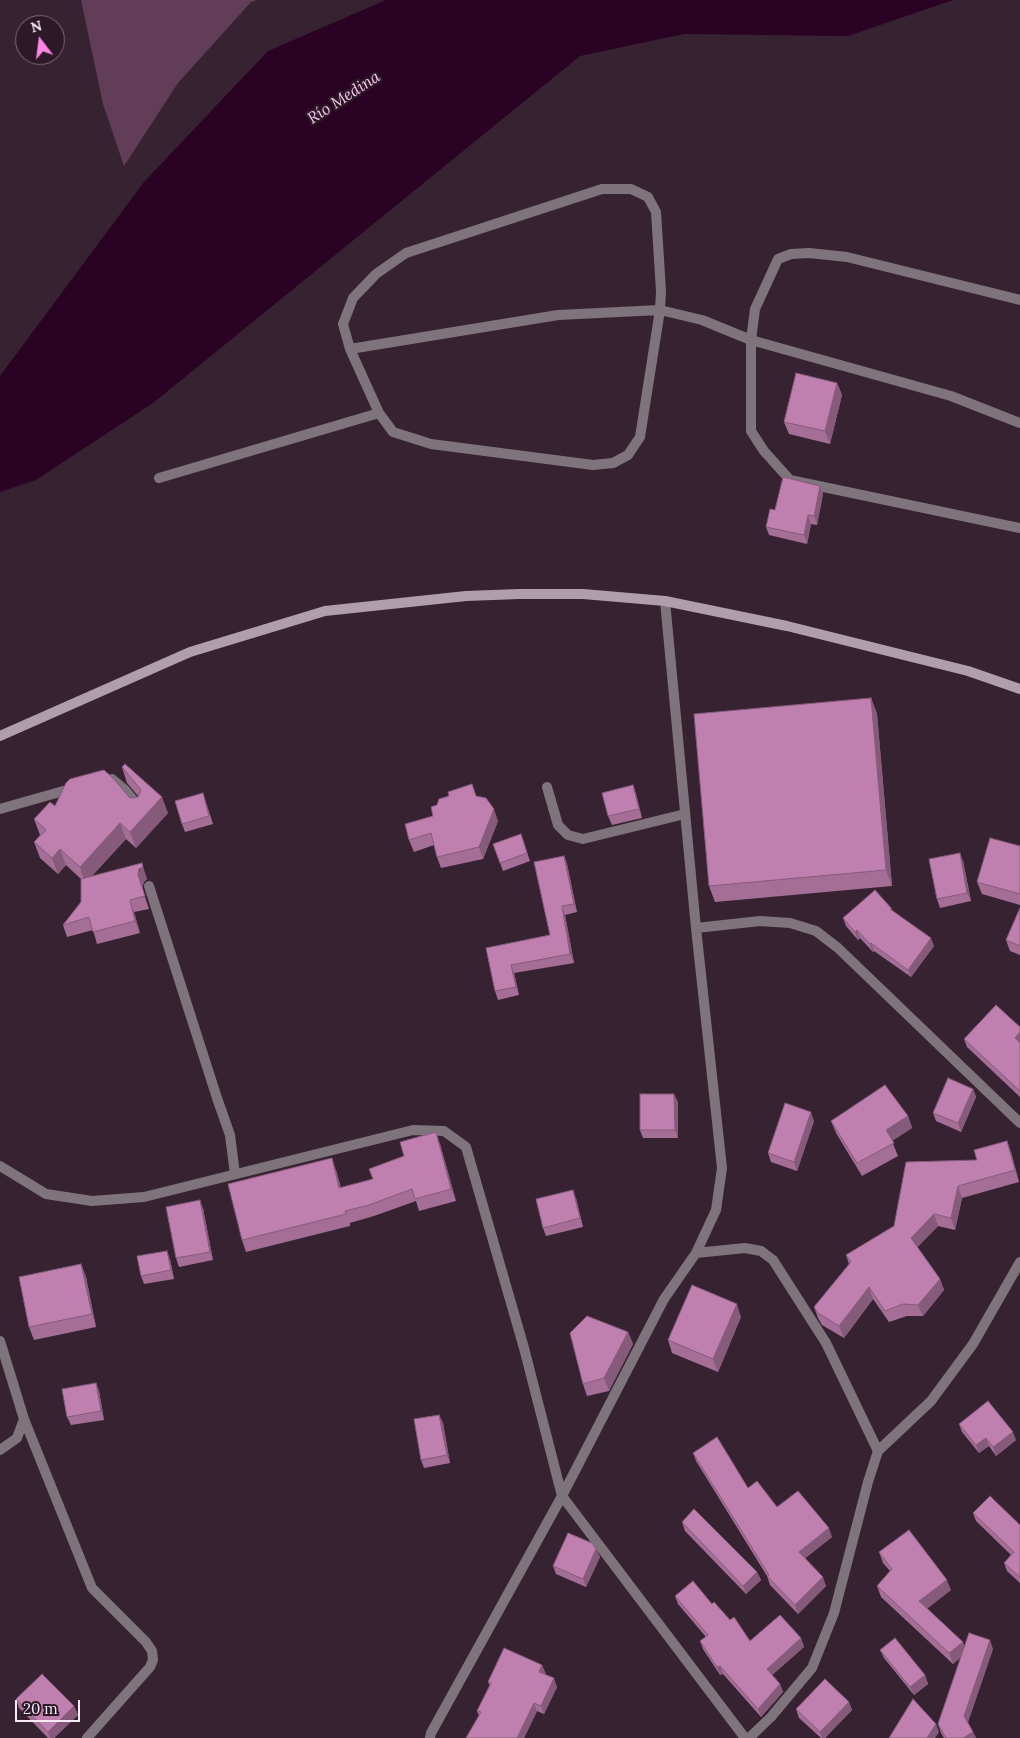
<!DOCTYPE html>
<html>
<head>
<meta charset="utf-8">
<style>
	body { margin:0 }
	#map { position:relative; width:1020px; height:1738px; overflow:hidden; background:#372232; font-family:Lora,serif }
	canvas { display:block }
	.north { position:absolute; left:15px; top:15px; width:50px; height:50px; box-sizing:border-box; background:#2d1828; border:1px solid #7e6c7a; border-radius:50%; rotate:345deg; font-size:14px; font-weight:700; line-height:20px; text-align:center; color:#f8eaf4 }
	.north::after { content:''; display:block; margin:auto; width:18px; height:22px; background:#fc86e4; clip-path:polygon(50% 0,100% 100%,50% 72%,0 100%) }
	.scale { position:absolute; left:15px; top:1700px; width:65px; height:22px; box-sizing:border-box; border:2px solid #f8eaf4; border-top:0; padding-left:6px; font-size:15px; line-height:18px; white-space:nowrap; color:#f8eaf4; -webkit-text-stroke:4px #2d1828; paint-order:stroke }
</style>
</head>
<body>
<div id="map">
<canvas width="1020" height="1738"></canvas>
<div class="north">N</div>
<div class="scale">20 m</div>
</div>
<script>
const ctx = document.querySelector('canvas').getContext('2d');
ctx.lineJoin = 'round';
function fill(path, color) { ctx.fillStyle = color; ctx.fill(path, 'evenodd'); }
const poly = rows => new Path2D(rows.map(r => 'M' + r).join(''));
function strokePath(path, color, width, dash) { ctx.strokeStyle = color; ctx.lineWidth = width; ctx.lineCap = dash ? 'butt' : 'round'; ctx.setLineDash(dash || []); ctx.stroke(path); }
function label(font, color, halo, rows, align = 'center') {
  ctx.font = font + ' Lora,serif'; ctx.lineWidth = 5; ctx.setLineDash([]); ctx.textBaseline = 'middle'; ctx.strokeStyle = halo; ctx.fillStyle = color; for (const [text, x, y, turn = 0] of rows) {
    ctx.save(); ctx.translate(x, y); ctx.rotate((+turn || 0) * Math.PI / 180); ctx.textAlign = isNaN(turn) ? turn : align; if (halo) ctx.strokeText(text, 0, 0); ctx.fillText(text, 0, 0); ctx.restore();
  }
}
fill(poly([
	[81,0,257,0,251,2,178,83,124,166,103,104]
]), '#613d58');
fill(poly([
	[386,0,953,0,848,36,684,34,580,56,153,403,36,480,0,492,0,376,144,182,268,51]
]), '#2a0223');
strokePath(poly([
	[602,189,631,189,648,197,656,212,661,291,660,310,640,437,628,455,613,463,593,465,431,444,393,432,379,413,350,349,343,324,353,298,376,274,406,253,602,189],
	[1020,300,847,257,809,253,791,254,778,259,755,309,751,340,751,431,764,451,790,480,1020,528],
	[350,349,558,315,660,310,702,320,751,340,951,396,1020,423],
	[159,478,379,413],
	[112,779,124,789,140,808],
	[547,787,558,825,568,835,583,839,685,814],
	[0,809,74,788],
	[149,886,217,1098,230,1135,235,1174]
]), '#80747c', 10);
strokePath(poly([
	[696,928,760,921,790,923,816,931,838,948,1020,1123],
	[0,1166,46,1194,92,1201,144,1197,413,1130,444,1131,466,1147,524,1348,562,1496,745,1738],
	[696,1253,745,1248,761,1251,773,1260,826,1343,878,1451],
	[0,1341,24,1419,17,1438,0,1450],
	[24,1419,92,1588,146,1642,152,1651,153,1660,150,1667,87,1738],
	[430,1738,431,1733,562,1496,664,1299,696,1253,716,1210,722,1168,696,928,665,601],
	[749,1738,771,1717,812,1668,834,1613,868,1482,878,1451,931,1401,973,1344,1020,1262]
]), '#80747c', 10);
strokePath(poly([
	[0,736,190,652,325,611,466,596,519,594,583,594,665,601,787,626,968,671,1020,689]
]), '#b09eab', 10);
fill(poly([
	[837,383,842,395,830,444,789,434,784,422],
	[820,486,823,494,817,525,811,524,807,544,769,535,766,527,775,510],
	[871,698,877,714,892,886,715,902,709,886],
	[122,767,168,813,136,848,126,839,91,877,146,876,147,879,144,882,142,888,149,909,134,912,140,933,97,944,93,930,67,937,63,925,81,902,81,879,66,865,58,874,40,858,34,842,40,835,34,819,55,806,129,797,132,798,138,797,138,796,127,783],
	[633,785,636,794,642,818,612,825,608,816],
	[203,793,213,824,185,832,182,824],
	[476,796,498,821,483,859,441,868,437,857,434,845,414,852,409,840,433,816],
	[521,834,530,861,503,871,493,844],
	[1020,846,1020,905,982,894,977,882],
	[564,856,567,864,577,912,565,915,574,963,514,973,519,995,498,1000,495,991,486,948,550,935],
	[963,861,971,901,940,908,937,899],
	[1020,908,1020,955,1010,951,1006,940],
	[892,909,892,910,934,946,911,977,874,951,873,952,860,938,858,940,846,926,843,918],
	[1020,1027,1020,1097,967,1047,964,1039],
	[973,1089,976,1097,961,1132,936,1121,933,1113],
	[678,1102,678,1138,643,1138,640,1130],
	[908,1116,912,1128,892,1141,898,1156,862,1176,836,1133,831,1121],
	[814,1121,797,1171,771,1162,768,1153],
	[440,1144,456,1201,419,1211,416,1201,374,1216,350,1223,350,1226,246,1252,242,1240,336,1170,341,1188,373,1179],
	[1011,1152,1019,1182,962,1198,955,1230,938,1226,917,1247,940,1279,944,1290,923,1316,907,1316,889,1322,873,1299,844,1338,822,1325,818,1318,814,1307,849,1264,846,1255,894,1226,977,1160],
	[576,1198,583,1227,546,1236,543,1228],
	[203,1208,213,1260,179,1267,176,1258],
	[170,1259,174,1279,144,1284,141,1276],
	[81,1264,86,1277,96,1327,34,1340,29,1327],
	[741,1317,718,1372,672,1353,668,1340],
	[628,1332,633,1344,609,1391,587,1396,583,1384],
	[96,1383,99,1391,104,1420,71,1425,67,1417],
	[439,1415,443,1423,450,1463,424,1468,421,1460],
	[959,1424,1016,1440,996,1456,989,1446,979,1453,962,1432],
	[693,1453,777,1507,832,1537,805,1558,826,1586,798,1614,770,1585,767,1576,696,1461],
	[973,1513,1020,1525,1020,1583,1007,1571,1004,1563,1011,1555,976,1521],
	[682,1522,757,1572,761,1580,746,1594,685,1531],
	[596,1549,600,1557,586,1587,556,1574,553,1566],
	[879,1552,951,1590,927,1608,965,1646,993,1649,968,1722,976,1738,944,1738,941,1733,938,1724,961,1657,953,1664,881,1597,877,1586,890,1571,883,1563],
	[675,1596,712,1604,730,1620,750,1641,801,1638,804,1647,772,1675,780,1684,783,1692,761,1717,723,1674,720,1675,703,1649,700,1641,706,1637,678,1604],
	[880,1650,925,1675,928,1684,914,1695,884,1658],
	[542,1665,545,1674,557,1687,544,1714,537,1711,524,1738,466,1738,479,1716,477,1711,490,1686,488,1682],
	[16,1699,74,1706,78,1715,54,1738,48,1738,19,1708],
	[849,1702,852,1710,825,1738,821,1738,799,1718,796,1709]
]), '#a46e97');
fill(poly([
	[837,383,842,395,830,444,825,431],
	[820,486,823,494,817,525,814,516],
	[808,515,811,524,807,544,804,535],
	[871,698,877,714,892,886,886,870],
	[633,785,636,794,642,818,639,809],
	[162,797,168,813,136,848,130,832],
	[494,809,498,821,483,859,479,847],
	[120,823,126,839,85,883,80,867],
	[60,849,66,865,58,874,52,858],
	[960,853,963,861,971,901,967,893],
	[564,856,567,864,577,912,574,904],
	[142,863,147,879,144,882,142,888,149,909,138,875],
	[130,900,134,912,140,933,135,921],
	[562,906,565,915,574,963,570,954],
	[857,930,860,938,858,940,855,932],
	[931,938,934,946,911,977,908,970],
	[871,943,874,951,873,952,870,944],
	[511,965,514,973,519,995,516,987],
	[1020,1032,1020,1044,1015,1038],
	[973,1089,976,1097,961,1132,958,1123],
	[674,1094,678,1102,678,1138,675,1130],
	[811,1112,814,1121,797,1171,794,1162],
	[908,1116,912,1128,890,1142,886,1130],
	[436,1132,440,1144,456,1201,451,1189],
	[1007,1141,1011,1152,1019,1182,1015,1170],
	[332,1158,336,1170,344,1200,339,1188],
	[958,1186,962,1198,955,1230,951,1218],
	[573,1190,576,1198,583,1227,580,1218],
	[200,1200,203,1208,213,1260,210,1252],
	[934,1214,938,1226,915,1250,911,1238],
	[167,1251,170,1259,174,1279,171,1270],
	[81,1264,86,1277,96,1327,92,1314],
	[940,1279,944,1290,923,1316,918,1305],
	[869,1287,873,1299,844,1338,839,1326],
	[737,1304,741,1317,718,1372,713,1359],
	[628,1332,633,1344,609,1391,604,1378],
	[96,1383,99,1391,104,1420,101,1411],
	[439,1415,443,1423,450,1463,447,1455],
	[1013,1432,1016,1440,996,1456,993,1447],
	[986,1438,989,1446,979,1453,976,1445],
	[829,1528,832,1537,802,1561,799,1552],
	[596,1549,600,1557,586,1587,583,1579],
	[757,1572,761,1580,746,1594,743,1586],
	[823,1577,826,1586,798,1614,795,1605],
	[947,1580,951,1590,923,1612,919,1601],
	[801,1638,804,1647,770,1677,767,1669],
	[990,1640,993,1649,967,1725,964,1716],
	[963,1642,967,1652,953,1664,949,1653],
	[542,1665,546,1674,542,1680,539,1672],
	[720,1666,723,1674,720,1675,717,1667],
	[925,1675,928,1684,914,1695,910,1687],
	[554,1678,557,1687,544,1714,541,1706],
	[780,1684,783,1692,761,1717,758,1709],
	[849,1702,852,1710,825,1738,822,1738,820,1732],
	[534,1703,537,1711,524,1738,517,1738],
	[74,1706,78,1715,54,1738,50,1738,48,1732],
	[936,1724,939,1732,935,1738,927,1738],
	[973,1732,976,1738,963,1738]
]), '#865a7b');
const building = poly([
	[796,373,837,383,825,431,784,422,796,373],
	[783,477,820,486,814,516,808,515,804,535,766,527,770,509,775,510,783,477],
	[871,698,886,870,709,886,694,714,871,698],
	[125,764,162,797,130,832,120,823,80,867,60,849,52,858,34,842,46,830,34,819,50,802,55,806,66,783,70,779,96,772,104,770,113,778,129,797,132,798,138,797,141,790,122,767,125,764],
	[472,784,476,796,486,798,494,809,479,847,437,857,431,833,409,840,405,824,433,816,431,807,437,805,439,799,449,796,448,792,472,784],
	[633,785,639,809,608,816,602,793,633,785],
	[203,793,209,816,182,824,175,801,203,793],
	[521,834,527,853,500,863,493,844,521,834],
	[990,838,1020,846,1020,894,977,882,990,838],
	[960,853,967,893,937,899,929,859,960,853],
	[564,856,574,904,562,906,570,954,511,965,516,987,495,991,486,948,550,935,534,862,564,856],
	[142,863,143,867,139,869,138,875,145,896,130,900,135,921,93,932,89,917,63,925,81,902,81,879,142,863],
	[875,890,892,909,890,909,931,938,908,970,871,943,870,944,857,930,855,932,843,918,875,890],
	[1020,908,1020,946,1006,940,1020,908],
	[996,1005,1020,1027,1020,1032,1015,1038,1020,1043,1020,1091,964,1039,996,1005],
	[948,1078,973,1089,958,1123,933,1113,948,1078],
	[885,1085,908,1116,886,1130,894,1143,857,1163,831,1121,885,1085],
	[640,1094,674,1094,675,1130,640,1130,640,1094],
	[785,1103,811,1112,794,1162,768,1153,785,1103],
	[436,1132,451,1189,415,1199,412,1189,369,1205,345,1211,346,1214,242,1240,228,1184,332,1158,339,1188,373,1179,369,1169,404,1156,400,1142,436,1132],
	[1007,1141,1015,1170,958,1186,951,1218,934,1214,911,1238,940,1279,918,1305,903,1304,885,1311,869,1287,839,1326,818,1313,814,1307,851,1262,846,1255,894,1226,906,1162,977,1160,974,1150,1007,1141],
	[573,1190,580,1218,543,1228,536,1199,573,1190],
	[200,1200,210,1252,176,1258,166,1207,200,1200],
	[167,1251,171,1270,141,1276,137,1256,167,1251],
	[81,1264,92,1314,29,1327,19,1277,81,1264],
	[692,1285,737,1304,713,1359,668,1340,692,1285],
	[587,1316,628,1332,604,1378,583,1384,570,1333,587,1316],
	[96,1383,101,1411,67,1417,62,1389,96,1383],
	[988,1401,1013,1432,993,1447,986,1438,976,1445,959,1424,988,1401],
	[439,1415,447,1455,421,1460,414,1419,439,1415],
	[717,1437,748,1488,757,1481,777,1507,798,1491,829,1528,799,1552,823,1577,795,1605,767,1576,769,1575,693,1453,717,1437],
	[990,1496,1020,1525,1020,1577,1004,1563,1014,1552,973,1513,990,1496],
	[694,1509,757,1572,743,1586,682,1522,694,1509],
	[909,1530,947,1580,919,1601,963,1642,949,1653,877,1586,892,1569,879,1552,909,1530],
	[568,1533,592,1543,596,1549,583,1579,553,1566,568,1533],
	[693,1581,712,1604,714,1602,730,1620,734,1617,750,1641,780,1615,801,1638,767,1669,780,1684,758,1709,720,1666,717,1667,700,1641,708,1635,675,1596,693,1581],
	[969,1633,990,1640,964,1716,973,1732,963,1738,946,1738,938,1724,969,1633],
	[895,1638,925,1675,910,1687,880,1650,895,1638],
	[504,1648,542,1665,539,1672,554,1678,541,1706,534,1703,517,1738,466,1738,481,1712,477,1711,491,1683,488,1682,504,1648],
	[42,1674,74,1706,48,1732,16,1699,42,1674],
	[825,1679,849,1702,820,1732,796,1709,825,1679],
	[913,1699,936,1724,927,1738,889,1738,913,1699]
]);
fill(building, '#bf80b0');
strokePath(building, '#865a7b', 1);
label('italic 16px', '#f9c5ec', '#2d1828', [
	["Río Medina",344,98,-33]
]);
</script>
</body>
</html>
